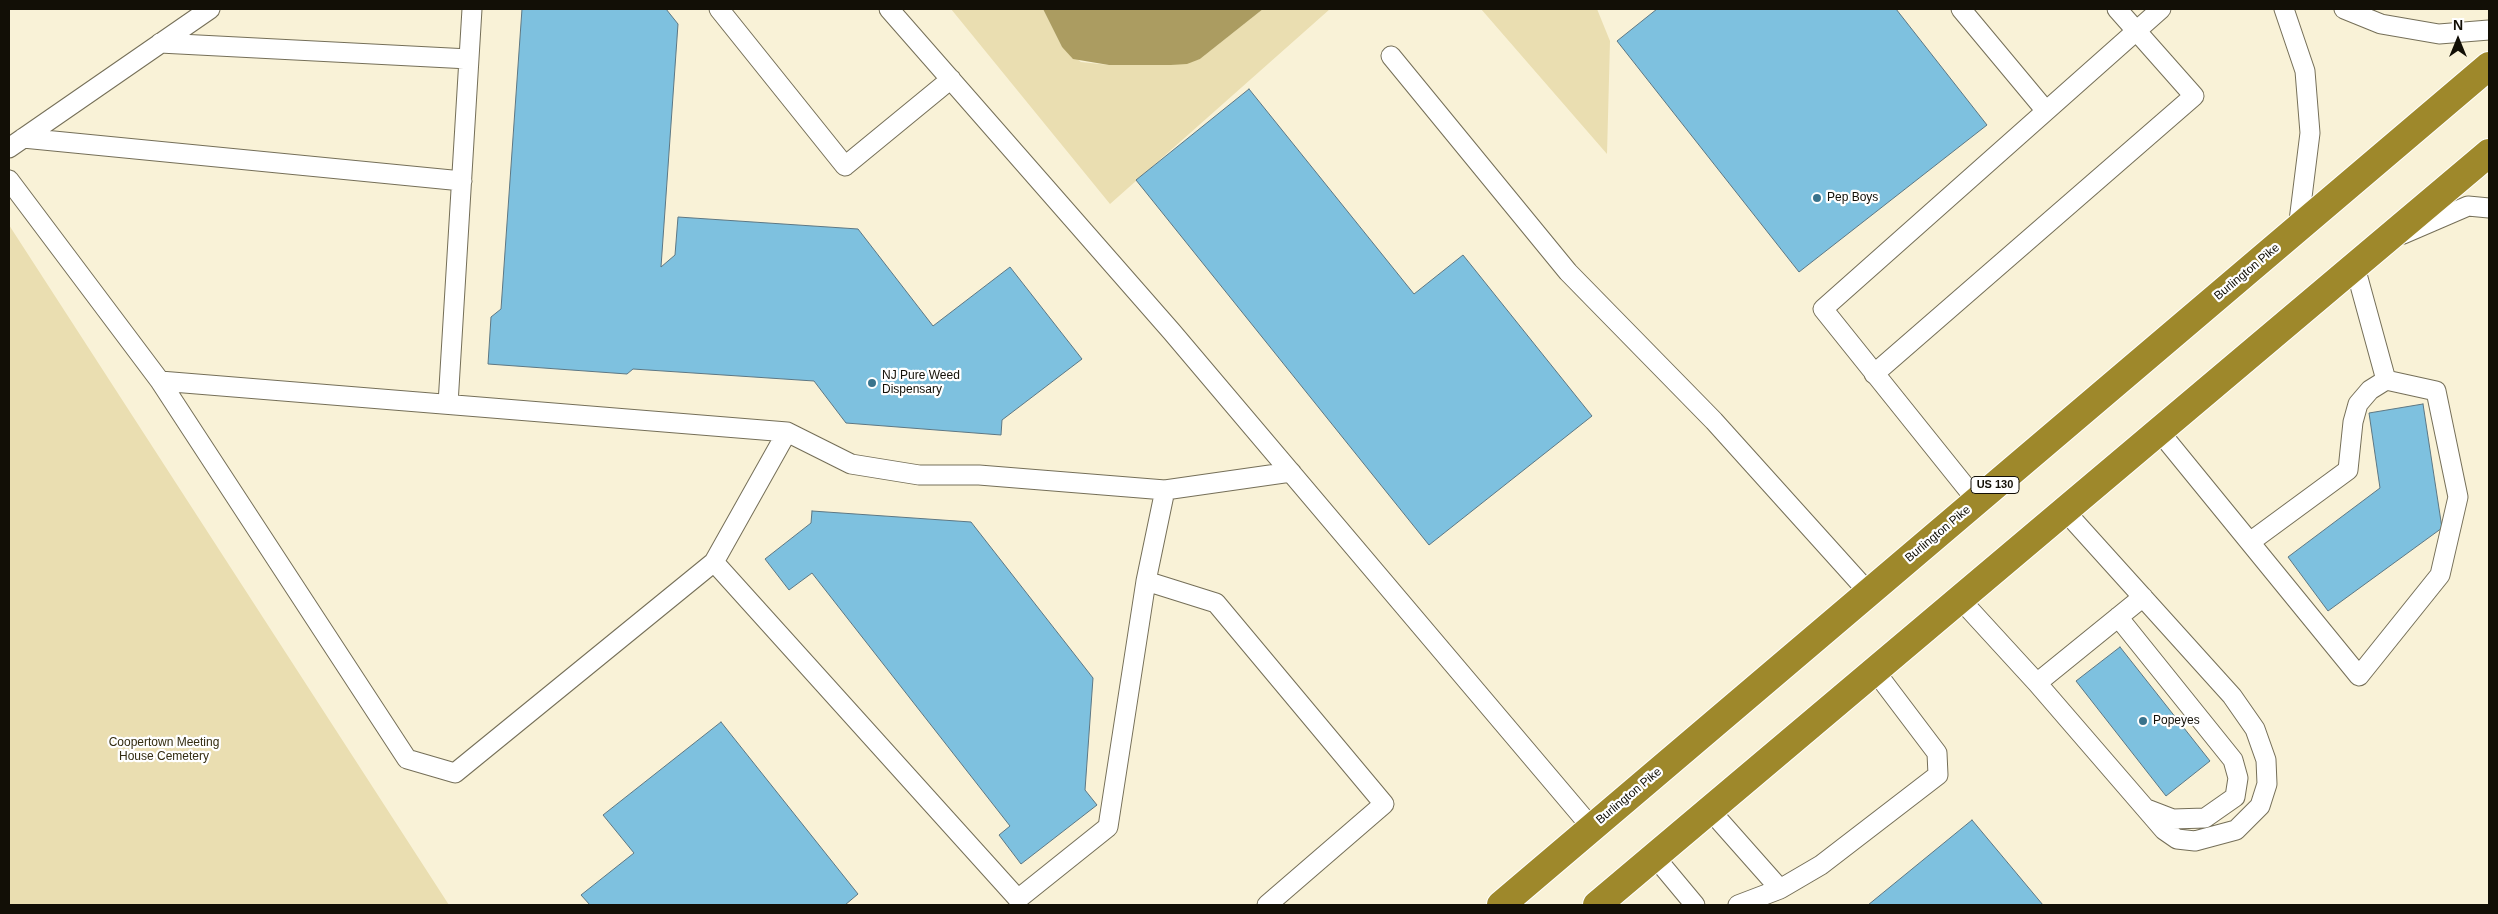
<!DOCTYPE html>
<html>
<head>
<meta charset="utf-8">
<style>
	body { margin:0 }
	#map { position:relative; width:2498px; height:914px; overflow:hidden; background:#f9f2d7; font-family:Helvetica,sans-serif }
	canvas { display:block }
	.frame { position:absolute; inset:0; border:10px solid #120f06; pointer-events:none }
	.north { position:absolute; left:2433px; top:15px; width:50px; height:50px; -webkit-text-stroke:4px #fff; paint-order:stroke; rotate:0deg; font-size:14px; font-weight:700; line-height:20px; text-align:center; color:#120f06 }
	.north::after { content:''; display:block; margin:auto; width:18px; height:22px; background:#120f06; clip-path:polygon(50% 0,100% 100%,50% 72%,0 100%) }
</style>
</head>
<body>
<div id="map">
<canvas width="2498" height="914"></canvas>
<div class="frame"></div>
<div class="north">N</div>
</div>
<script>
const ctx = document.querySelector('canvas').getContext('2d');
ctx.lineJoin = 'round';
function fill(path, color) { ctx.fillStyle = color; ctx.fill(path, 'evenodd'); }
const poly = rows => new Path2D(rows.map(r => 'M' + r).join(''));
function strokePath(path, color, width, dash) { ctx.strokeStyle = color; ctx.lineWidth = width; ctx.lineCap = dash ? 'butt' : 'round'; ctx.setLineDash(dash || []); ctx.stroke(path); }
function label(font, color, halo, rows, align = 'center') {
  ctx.font = font + ' Helvetica,sans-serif'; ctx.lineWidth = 4.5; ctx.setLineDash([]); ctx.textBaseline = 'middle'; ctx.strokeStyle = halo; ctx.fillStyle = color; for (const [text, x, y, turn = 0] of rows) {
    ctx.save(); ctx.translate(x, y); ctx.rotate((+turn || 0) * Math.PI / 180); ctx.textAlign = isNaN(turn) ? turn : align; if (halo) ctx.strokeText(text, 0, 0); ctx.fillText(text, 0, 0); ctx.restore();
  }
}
fill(poly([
	[951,9,1043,9,1062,47,1081,62,1109,65,1171,65,1200,59,1263,9,1330,9,1110,204],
	[1481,9,1597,9,1610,41,1607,154],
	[9,225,449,905,9,905]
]), '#eadeb1');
fill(poly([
	[1043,9,1263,9,1200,59,1187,64,1171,65,1109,65,1073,59,1062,47]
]), '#ab9c61');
const building = poly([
	[522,9,666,9,678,24,661,267,675,255,678,217,858,229,933,326,1010,267,1082,359,1002,420,1001,435,846,423,814,381,633,369,627,374,488,364,491,317,501,309,522,9],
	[1657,9,1896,9,1987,125,1799,272,1617,41,1657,9],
	[1249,89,1414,294,1463,255,1592,416,1429,545,1136,180,1249,89],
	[2423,404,2442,528,2328,611,2288,557,2380,488,2369,413,2423,404],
	[812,511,971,522,1093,678,1085,790,1097,805,1021,864,999,835,1010,826,812,573,789,590,765,559,811,523,812,511],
	[2120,647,2210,761,2166,796,2076,681,2120,647],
	[721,722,858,894,845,905,590,905,581,895,634,853,603,815,721,722],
	[1972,820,2043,905,1868,905,1972,820]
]);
fill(building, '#7ec1df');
strokePath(building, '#5d7783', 1);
const lane = poly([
	[719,9,845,166,951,79],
	[889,9,1172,332,1592,828],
	[1961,9,2046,111],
	[2284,9,2305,71,2310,133,2298,229],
	[2344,9,2381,24,2439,34,2489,30],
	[160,43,469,59],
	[1391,56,1568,272,1714,421,1869,593],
	[23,138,462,181],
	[9,148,210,9],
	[9,180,160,381,407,759,455,773,714,562,1018,899,1108,827,1146,581,1165,490],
	[2403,234,2468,206,2489,208],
	[1874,374,2194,96,2117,9],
	[160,381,787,432,851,464,919,475,979,475,1165,490,1291,472],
	[448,404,472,9],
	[2159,431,2359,676,2440,575,2458,497,2436,391,2386,380,2355,267],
	[1977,501,1823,309,2161,9],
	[2250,542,2348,470,2353,422,2358,404,2370,390,2386,380],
	[714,562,787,432],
	[1146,581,1216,603,1384,804,1267,905],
	[1960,599,2037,683,2164,830,2177,839,2195,841,2236,830,2260,806,2267,784,2266,760,2255,729,2232,696,2065,511],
	[2118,617,2233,760,2238,778,2235,797,2205,818,2173,819,2147,809],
	[2037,683,2143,597],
	[1710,810,1780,889,1821,865,1938,775,1937,753,1875,671],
	[1655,857,1695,905],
	[1738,905,1780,889]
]);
const highway = poly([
	[1501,905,2489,66],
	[1597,905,2489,153]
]);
strokePath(lane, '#756f58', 21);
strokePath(highway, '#fff', 30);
strokePath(lane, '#fff', 19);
strokePath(highway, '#9e882b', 28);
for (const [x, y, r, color] of [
	[1817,198,5,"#39738c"],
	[872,383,5,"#39738c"],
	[2143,721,5,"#39738c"]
]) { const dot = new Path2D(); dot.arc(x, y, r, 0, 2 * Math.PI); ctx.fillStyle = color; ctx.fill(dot); strokePath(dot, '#fff', 2); }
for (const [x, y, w] of [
	[1995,485,48]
]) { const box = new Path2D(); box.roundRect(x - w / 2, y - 8.5, w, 17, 4); ctx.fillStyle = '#fff'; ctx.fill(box); strokePath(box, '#120f06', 1); }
label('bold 11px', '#120f06', null, [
	["US 130",1995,485]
]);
label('12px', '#120f06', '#fff', [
	["Pep Boys",1827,198],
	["NJ Pure Weed",882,376],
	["Dispensary",882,390],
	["Popeyes",2153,721]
], 'left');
label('12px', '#120f06', '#fff', [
	["Burlington Pike",2247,272,-40],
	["Burlington Pike",1938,534,-40],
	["Burlington Pike",1629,796,-40]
]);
label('12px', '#332c11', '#fff', [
	["Coopertown Meeting",164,743],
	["House Cemetery",164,757]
]);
</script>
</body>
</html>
